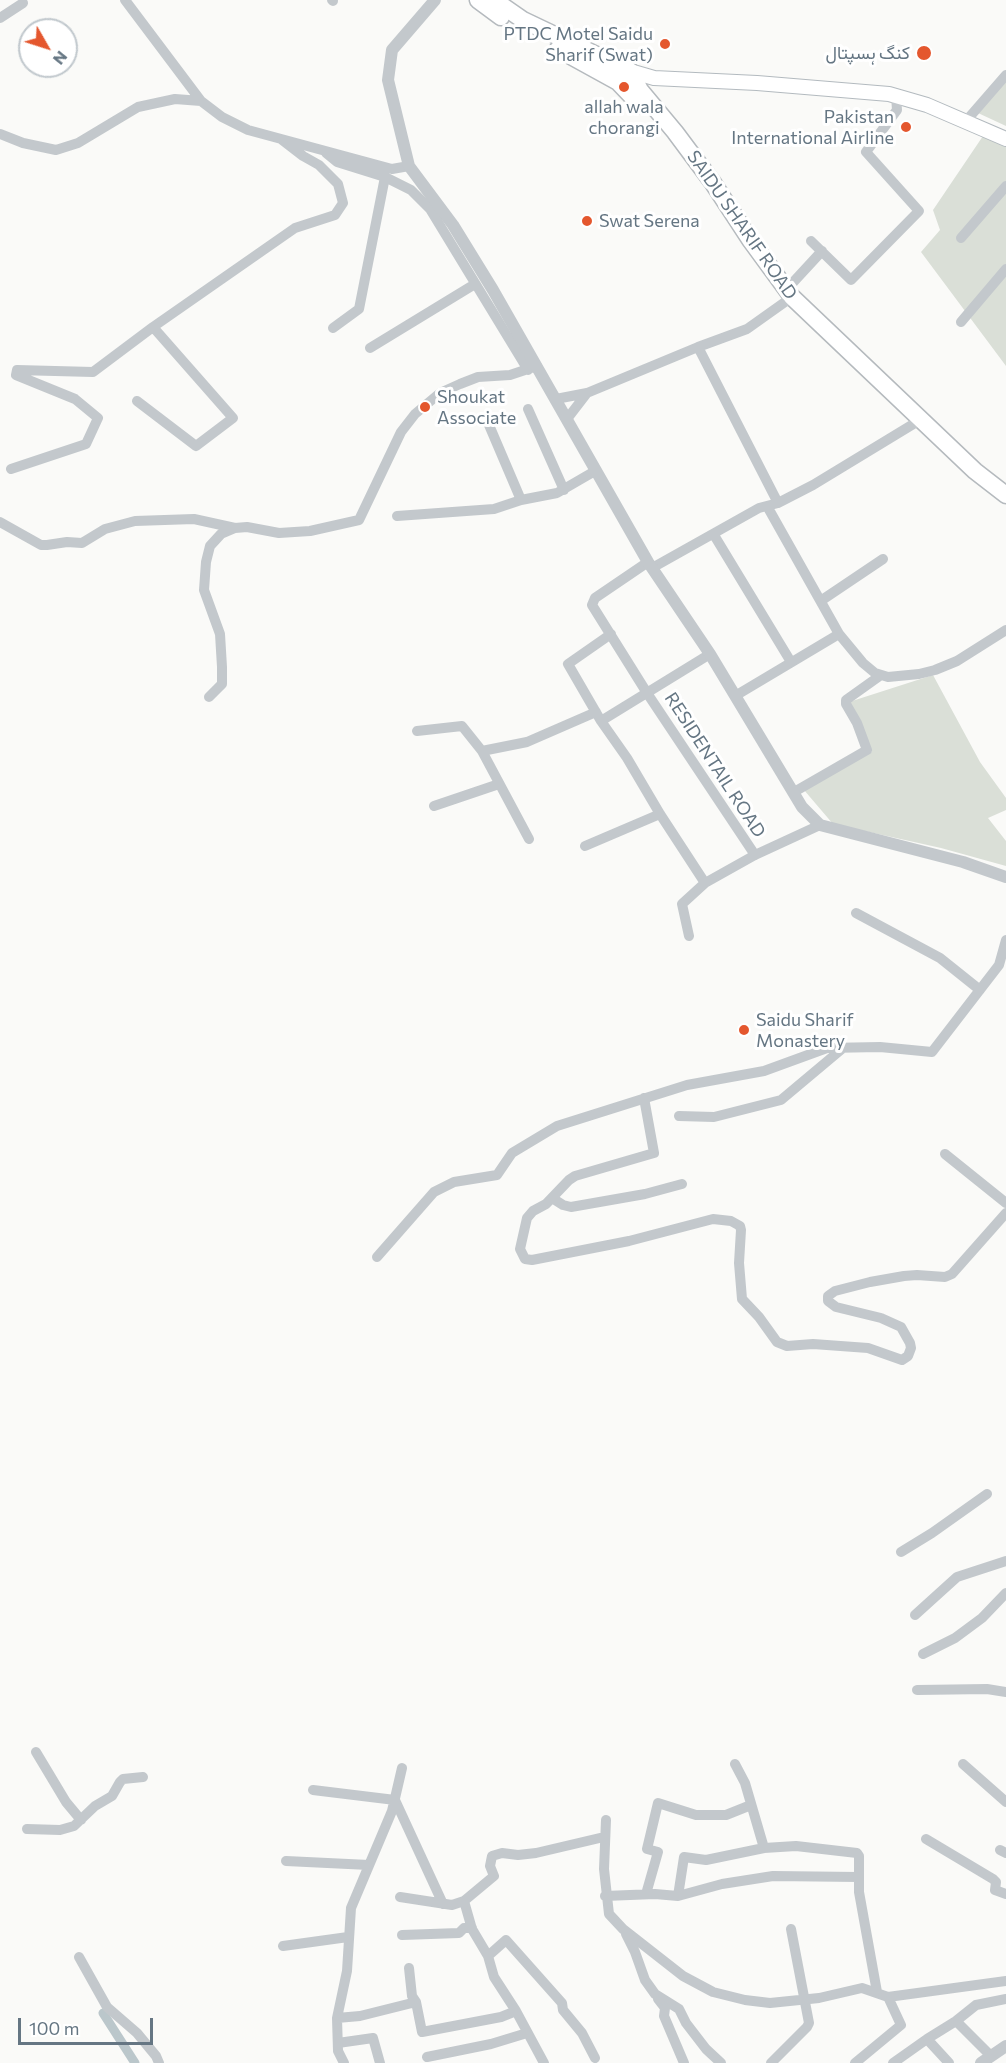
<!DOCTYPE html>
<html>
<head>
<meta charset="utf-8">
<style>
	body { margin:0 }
	#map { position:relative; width:1006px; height:2063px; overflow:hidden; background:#fafaf8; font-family:Commissioner,sans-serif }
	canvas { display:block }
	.north { position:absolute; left:18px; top:18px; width:60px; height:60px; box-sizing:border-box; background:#fff; border:2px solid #c1c8cd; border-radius:50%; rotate:129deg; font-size:16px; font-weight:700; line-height:24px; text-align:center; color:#657683 }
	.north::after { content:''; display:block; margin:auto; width:21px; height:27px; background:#e4572e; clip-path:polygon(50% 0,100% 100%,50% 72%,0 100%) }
	.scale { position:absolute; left:18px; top:2018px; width:135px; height:27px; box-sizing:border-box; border:3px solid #657683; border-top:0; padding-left:8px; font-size:18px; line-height:21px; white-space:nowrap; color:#657683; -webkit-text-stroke:4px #fff; paint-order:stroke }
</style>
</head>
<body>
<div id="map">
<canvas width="1006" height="2063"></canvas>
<div class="north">N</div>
<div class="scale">100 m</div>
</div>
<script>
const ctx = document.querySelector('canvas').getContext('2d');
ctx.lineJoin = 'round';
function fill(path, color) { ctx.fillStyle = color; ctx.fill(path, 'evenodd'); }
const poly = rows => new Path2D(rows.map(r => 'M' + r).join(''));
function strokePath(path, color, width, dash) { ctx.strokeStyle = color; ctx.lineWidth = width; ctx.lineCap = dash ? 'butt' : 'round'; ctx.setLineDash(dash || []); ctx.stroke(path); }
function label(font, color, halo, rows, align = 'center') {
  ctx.font = font + ' Commissioner,Vazirmatn,sans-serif'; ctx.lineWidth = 6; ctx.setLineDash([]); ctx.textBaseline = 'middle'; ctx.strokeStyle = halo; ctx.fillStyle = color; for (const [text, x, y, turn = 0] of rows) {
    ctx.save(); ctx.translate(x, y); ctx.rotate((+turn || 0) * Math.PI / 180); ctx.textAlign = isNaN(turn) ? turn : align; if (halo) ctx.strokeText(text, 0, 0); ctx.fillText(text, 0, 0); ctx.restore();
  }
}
fill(poly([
	[1006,81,1006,126,978,113],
	[983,136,1006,146,1006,366,921,252,940,230,933,210],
	[933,675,980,762,1006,798,1006,810,988,818,1006,841,1006,866,941,848,833,824,804,790,872,752,849,702]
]), '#dadfd7');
strokePath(poly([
	[103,2013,135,2063]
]), '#bbc7cb', 9);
const secondary = poly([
	[630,71,654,78,757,83,889,94,927,105,1006,139]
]);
const primary = poly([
	[478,0,501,17],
	[494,0,523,20,630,71,640,90,675,132,713,183,751,241,792,297,975,471,1006,495],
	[558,49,618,82,640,105]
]);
strokePath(secondary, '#b3babf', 16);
strokePath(primary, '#b5babe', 19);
strokePath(poly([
	[125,0,201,101,222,117,248,130,392,169,409,166],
	[332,0,333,1],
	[0,18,23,3],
	[966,121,1006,75],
	[0,134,23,143,56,150,78,143,138,107,175,99,201,101],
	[326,153,337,162,385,177,411,190,430,209,528,370],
	[961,238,1006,186],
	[811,241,851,280,919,211,866,152,897,110,896,96],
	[786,290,822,251],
	[961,322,1006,269],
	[333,328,359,309,385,177],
	[698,347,778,503],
	[370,348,475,284],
	[556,399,587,393,698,347,747,329,792,297],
	[137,401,196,446,233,418,153,327],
	[528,409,564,490],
	[567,419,587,393],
	[489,425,521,500],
	[11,469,86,444,98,418,75,399,16,375,17,370,93,372,153,327,295,228,335,215,343,203,338,184,319,165,303,156,281,139],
	[767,506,839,634,863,663,875,673,888,677,919,674,935,670,957,661,1006,630],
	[397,516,494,509,521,500,557,493,595,471],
	[0,522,41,545,47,545,67,542,82,543,105,529,135,521,194,519,235,528],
	[714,535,791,662],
	[648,562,595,598,592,605,647,693,755,855],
	[652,568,759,508,778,503,813,485,920,420],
	[822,600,883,559],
	[611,634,568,664,601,721,627,758,660,814,705,883],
	[735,696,839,634],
	[209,697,222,684,222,667,220,634,204,590,206,562,210,546,221,534,235,528,247,527,279,533,310,531,359,520,401,432,415,414,440,393,460,384,478,377,510,375,537,366],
	[601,721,710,654],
	[417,731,462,726,482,751,529,839],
	[482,751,527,742,596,712],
	[794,792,867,750,857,723,846,704,846,700,881,675],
	[434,806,499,784],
	[585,846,660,814],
	[856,913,940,958,980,990],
	[689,936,682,904,705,883,755,855,820,825],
	[644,1098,654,1153,575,1176,569,1180,546,1204,533,1211,527,1218,520,1249,525,1259,532,1260,629,1241,713,1219,731,1221,740,1226,741,1230,739,1263,742,1299,759,1317,777,1342,787,1346,813,1344,868,1348,902,1360,908,1356,911,1348,910,1343,901,1327,881,1318,836,1307,828,1301,828,1296,835,1291,870,1282,904,1276,917,1275,945,1277,952,1274,1006,1213],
	[679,1116,714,1117,781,1100,843,1048],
	[945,1154,1006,1203],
	[552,1198,563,1205,571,1207,645,1194,682,1184],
	[377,1257,434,1192,454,1182,497,1175,512,1153,557,1126,687,1085,764,1071,827,1048,880,1047,932,1052,999,965,1006,940],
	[901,1552,932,1533,987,1494],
	[915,1615,957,1577,1006,1561],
	[923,1654,955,1638,982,1618,1006,1593],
	[917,1690,987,1689,1006,1692],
	[36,1752,66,1802,81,1820],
	[735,1764,745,1783,764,1848],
	[963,1764,1006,1802],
	[313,1790,395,1800,443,1904],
	[606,1820,604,1869,609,1914,623,1929,683,1976,713,1992,745,2000,770,2003,819,1998,862,1988,888,1997,1006,1981],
	[27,1829,60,1830,74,1826,95,1806,112,1796,120,1782,123,1779,143,1777],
	[926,1839,993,1879,996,1882,995,1890,1006,1894],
	[1000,1850,1006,1853],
	[286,1861,369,1865],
	[646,1894,658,1852,647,1849,658,1803,696,1815,726,1815,751,1805],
	[605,1896,655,1894,678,1896,722,1884,773,1876,858,1877],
	[678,1896,684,1857,706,1860,764,1848,796,1846,857,1853,859,1856,859,1892,877,1992],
	[400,1897,452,1905,464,1901,494,1876,490,1866,492,1856,502,1853,518,1855,536,1853,604,1837],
	[464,1901,472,1929,488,1956,494,1977,516,2011,544,2063],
	[626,1934,635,1952,645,1980,655,1994,679,2009,686,2023,706,2049,721,2063],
	[402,1935,459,1933,464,1928,472,1928],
	[283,1946,348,1937],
	[488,1956,506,1940,562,2003,563,2010,582,2033,595,2058],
	[79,1957,107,2007,137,2033,156,2056,159,2063],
	[409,1968,412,1996,416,2002,422,2032,501,2017,516,2011],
	[658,1999,665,2008,664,2016,684,2063],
	[337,2018,360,2016,416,2002],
	[956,2021,991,2056],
	[927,2039,956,2021,976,2005,1006,1999],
	[338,2043,373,2038,380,2063],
	[427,2057,491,2044,527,2033],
	[344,2063,338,2051,337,2018,347,1971,351,1908,392,1811,402,1768],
	[771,2063,807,2027,809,2023,791,1929],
	[855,2063,901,2025,888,1997],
	[893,2063,927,2039,949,2063]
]), '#c3c8cc', 10);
strokePath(poly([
	[435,0,392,50,388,80,409,166,453,225,493,290,648,562,710,654,802,807,820,825,963,862,1006,877],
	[981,2063,1006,2046]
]), '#c3c8cc', 12);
strokePath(secondary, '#fff', 14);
strokePath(primary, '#fff', 16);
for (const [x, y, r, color] of [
	[665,44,6,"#e4572e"],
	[924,53,8,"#e4572e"],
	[624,87,6,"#e4572e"],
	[906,127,6,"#e4572e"],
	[587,221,6,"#e4572e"],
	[425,407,6,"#e4572e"],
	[744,1030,6,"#e4572e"]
]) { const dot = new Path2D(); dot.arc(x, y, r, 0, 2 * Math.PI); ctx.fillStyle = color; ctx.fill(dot); strokePath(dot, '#fff', 2); }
label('18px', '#657683', '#fff', [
	["PTDC Motel Saidu",653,34],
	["Sharif (Swat)",653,55],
	["کنگ ہسپتال",910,53],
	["allah wala",624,107,"center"],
	["chorangi",624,128,"center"],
	["Pakistan",894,117],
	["International Airline",894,138],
	["Swat Serena",599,221,"left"],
	["Shoukat",437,397,"left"],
	["Associate",437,418,"left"],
	["Saidu Sharif",756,1020,"left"],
	["Monastery",756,1041,"left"]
], 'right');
label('18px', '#657683', '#fff', [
	["SAIDU SHARIF ROAD",742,225,55],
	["RESIDENTAIL ROAD",715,765,57]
]);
</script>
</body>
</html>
